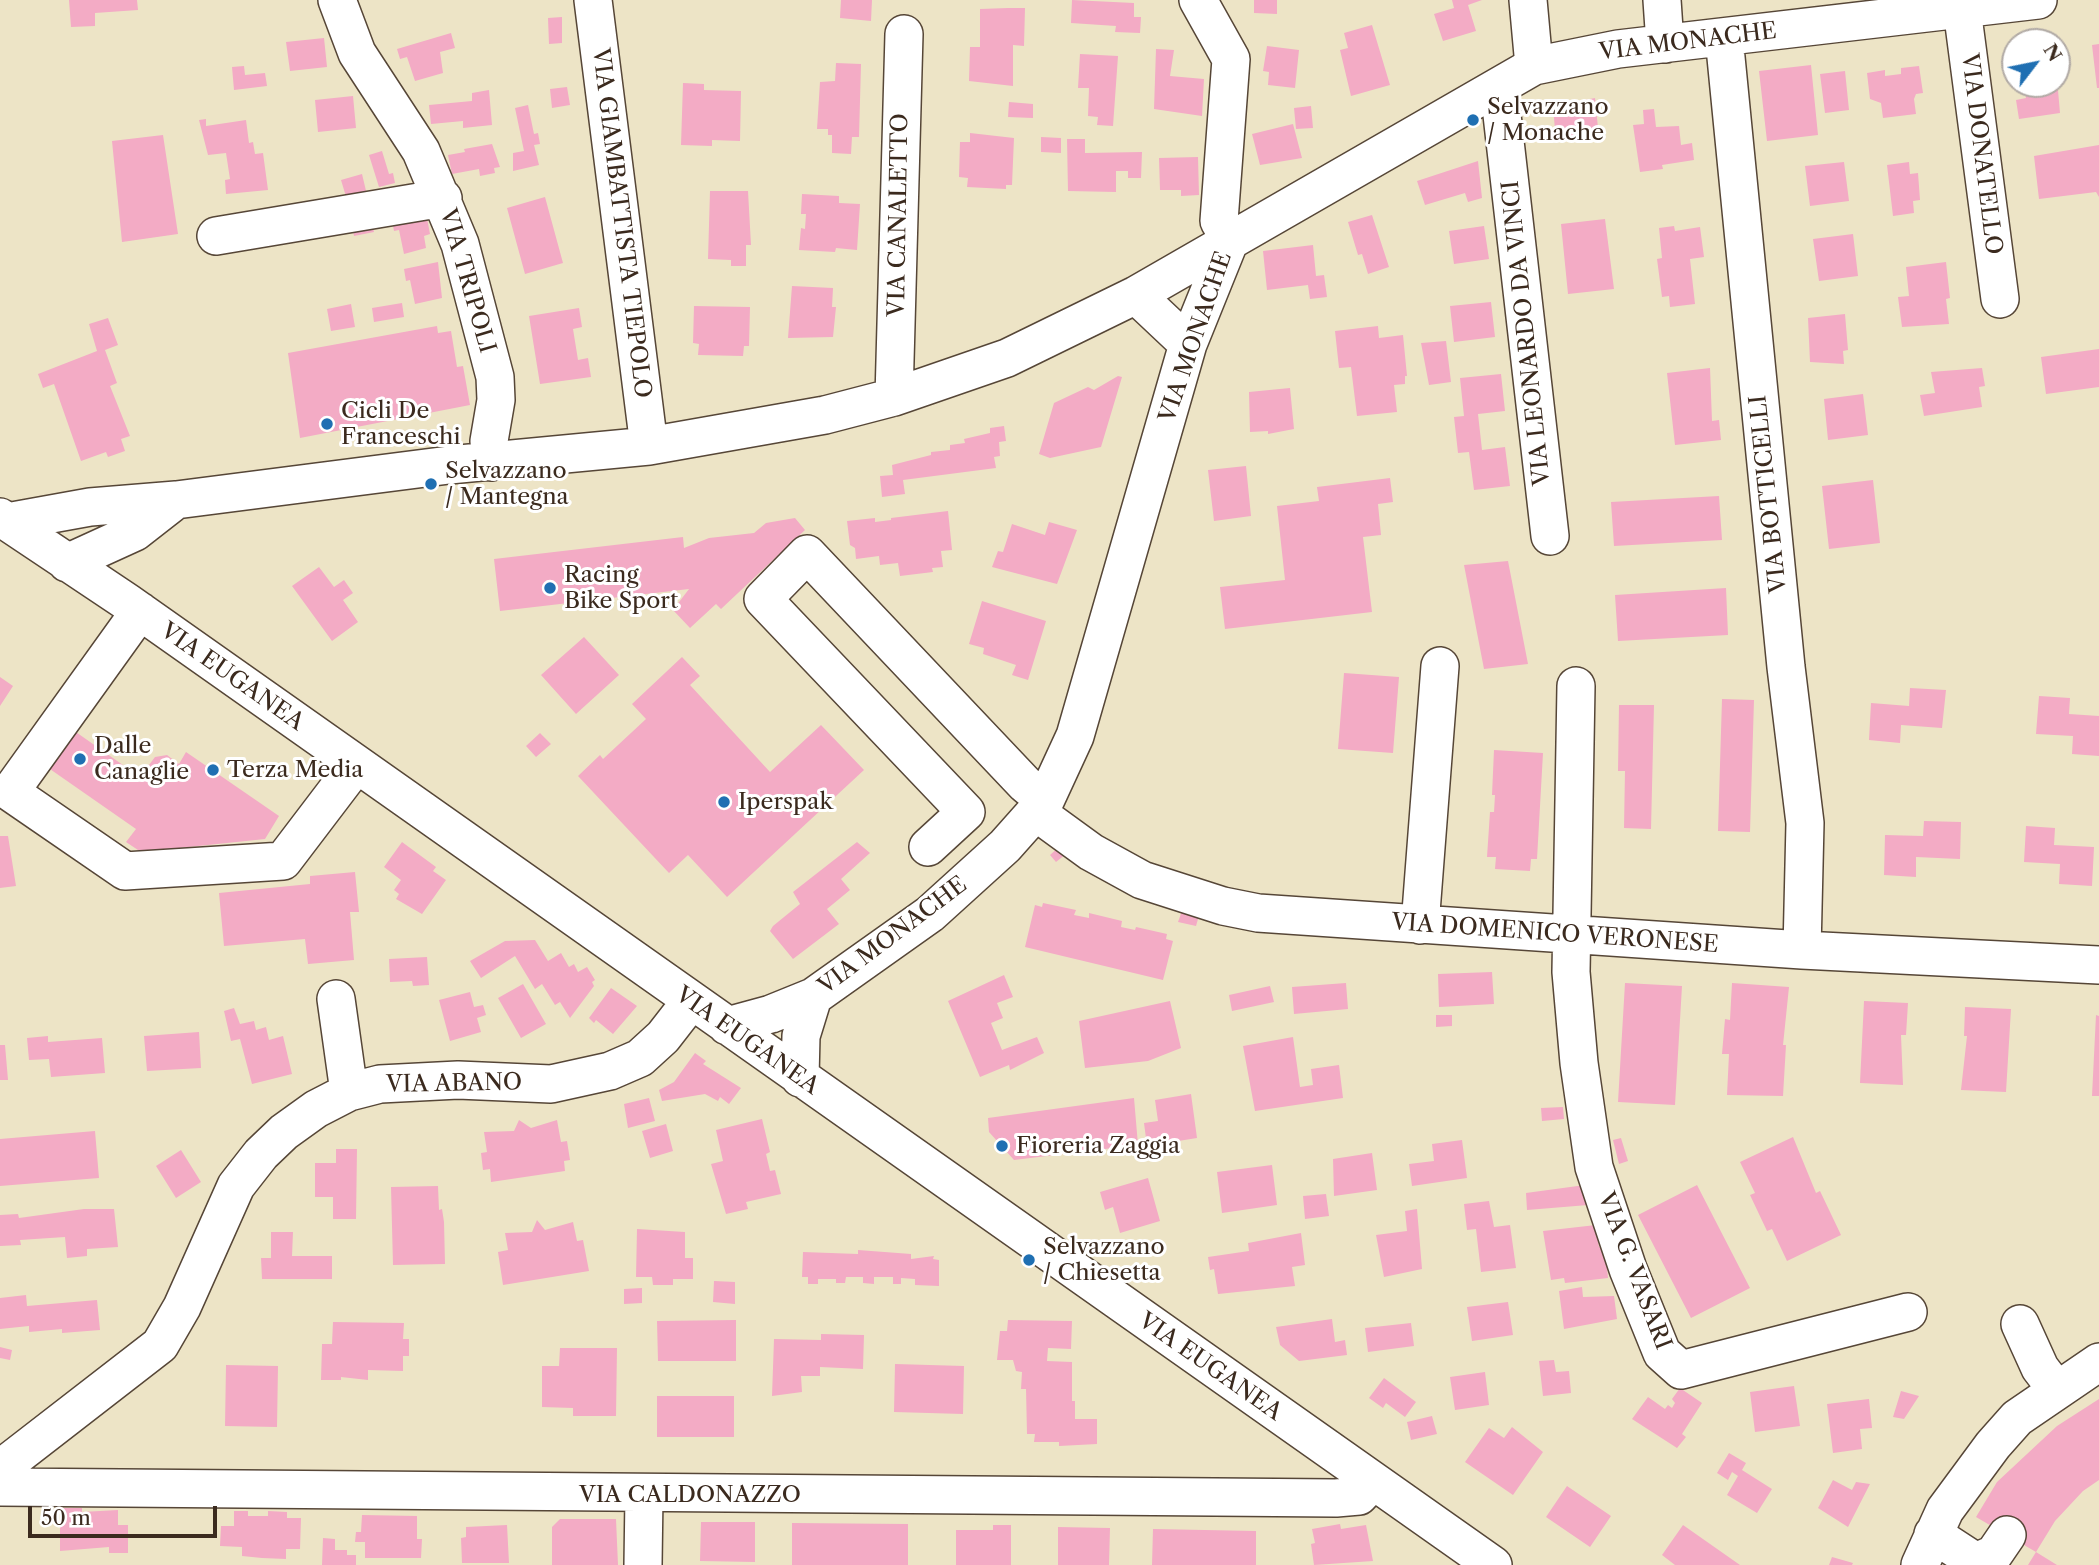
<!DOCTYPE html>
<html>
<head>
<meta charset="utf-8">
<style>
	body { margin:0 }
	#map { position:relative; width:2099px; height:1565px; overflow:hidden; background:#ede4c6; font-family:"Libre Caslon Text",serif }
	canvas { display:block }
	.north { position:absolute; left:2001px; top:28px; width:70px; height:70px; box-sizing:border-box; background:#fff; border:2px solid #b1aaa5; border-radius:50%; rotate:58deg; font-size:19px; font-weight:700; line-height:28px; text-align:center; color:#3b2a1e }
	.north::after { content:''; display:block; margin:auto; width:24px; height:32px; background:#1f6fb2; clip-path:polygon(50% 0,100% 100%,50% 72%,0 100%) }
	.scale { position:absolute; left:28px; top:1506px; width:189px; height:32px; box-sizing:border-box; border:4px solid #3b2a1e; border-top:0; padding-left:9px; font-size:21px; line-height:24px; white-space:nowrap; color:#3b2a1e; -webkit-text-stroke:5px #fff; paint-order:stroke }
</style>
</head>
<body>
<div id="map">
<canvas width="2099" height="1565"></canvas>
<div class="north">N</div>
<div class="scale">50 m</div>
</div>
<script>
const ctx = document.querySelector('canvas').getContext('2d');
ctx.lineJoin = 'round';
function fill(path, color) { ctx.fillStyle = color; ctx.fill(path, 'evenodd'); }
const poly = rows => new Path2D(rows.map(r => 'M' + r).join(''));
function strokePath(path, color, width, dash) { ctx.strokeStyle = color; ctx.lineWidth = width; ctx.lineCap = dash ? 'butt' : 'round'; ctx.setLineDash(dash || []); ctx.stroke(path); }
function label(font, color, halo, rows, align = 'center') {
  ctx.font = font + ' "Libre Caslon Text",serif'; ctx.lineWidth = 6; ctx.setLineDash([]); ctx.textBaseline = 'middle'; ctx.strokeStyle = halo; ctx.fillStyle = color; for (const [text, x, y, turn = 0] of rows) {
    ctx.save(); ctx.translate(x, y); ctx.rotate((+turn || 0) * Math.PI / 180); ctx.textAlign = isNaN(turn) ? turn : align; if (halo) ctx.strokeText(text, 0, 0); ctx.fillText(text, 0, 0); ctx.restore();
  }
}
fill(poly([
	[69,0,137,0,138,10,95,13,95,26,71,27],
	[841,0,872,0,871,21,840,18],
	[1072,0,1134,3,1134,17,1141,17,1140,33,1115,32,1116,26,1071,23],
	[1254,0,1277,0,1277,14,1254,13],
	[1452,0,1482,0,1468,5,1476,31,1443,41,1434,14,1454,8],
	[1008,8,1025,8,1024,46,1013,45,1013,86,969,81,970,47,980,47,980,9],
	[562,17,562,43,549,44,548,18],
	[1372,25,1390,85,1351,96,1340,50,1348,48,1344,33],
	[451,33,455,48,440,52,443,73,415,81,407,57,400,59,397,49],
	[324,38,327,67,290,71,286,42],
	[2099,44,2099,88,2097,88,2092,45],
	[1267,46,1299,50,1295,88,1268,85,1269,72,1263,71],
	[1156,49,1174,50,1170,76,1204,79,1202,116,1154,109],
	[1080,54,1118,56,1113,126,1097,125,1098,117,1088,116,1089,88,1078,88],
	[2011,54,2015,54,2015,73,2013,73],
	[836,63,861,64,859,137,852,137,851,154,832,153,832,135,828,135,828,129,817,129,820,82,835,81],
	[1811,65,1818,135,1767,141,1759,71],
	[244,66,245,75,265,73,267,86,234,90,232,67],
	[1919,66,1923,93,1916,94,1914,99,1916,114,1883,118,1881,103,1870,99,1867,73,1885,70,1885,76,1901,74,1901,68],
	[1845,71,1849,110,1825,113,1820,74],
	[2057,79,2060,113,2019,119,2016,100,2026,98,2024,84,2057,84],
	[683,83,704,84,704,90,741,91,740,141,712,140,712,146,681,145],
	[567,87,570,105,552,108,550,89],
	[489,90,492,125,463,128,463,121,431,124,429,105,472,101,472,93],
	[353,96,356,128,318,132,315,100],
	[1595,98,1599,138,1556,142,1553,106],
	[1009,102,1033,104,1033,118,1008,117],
	[528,105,534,134,538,133,540,144,534,145,539,165,513,171,513,153,524,151,515,108],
	[1311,106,1313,128,1296,129,1294,108],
	[1654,109,1656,127,1679,126,1681,145,1692,143,1694,160,1662,165,1663,169,1640,172,1633,125,1644,124,1643,110],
	[206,119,206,126,246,120,249,143,253,142,255,154,263,153,268,190,226,194,225,180,230,179,226,153,208,155,199,120],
	[1293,124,1302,158,1260,165,1252,134],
	[970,133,1014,138,1012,185,1006,185,1006,189,967,187,968,178,959,177,960,142,970,142],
	[163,135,178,234,122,242,112,141],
	[1041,137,1061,138,1061,153,1041,152],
	[1067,139,1085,139,1085,153,1142,152,1141,178,1128,178,1128,171,1116,171,1116,192,1068,191],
	[492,144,500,167,494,168,495,173,480,176,479,169,452,174,448,155,465,152,464,149],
	[2099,145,2099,197,2096,192,2039,199,2034,156],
	[382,151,389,174,393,173,395,183,379,187,369,155],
	[1198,157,1199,195,1181,196,1181,190,1160,190,1159,158],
	[1478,161,1482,198,1468,202,1465,193,1425,205,1417,181],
	[1844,162,1849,201,1810,206,1805,166],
	[1909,162,1910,174,1918,173,1920,200,1913,201,1914,213,1893,216,1887,165],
	[362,174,367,195,347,200,341,180],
	[710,191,748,191,751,245,746,245,746,266,731,266,731,260,708,259],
	[802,194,839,196,839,203,860,204,857,250,836,248,835,252,799,250,801,228,805,229,806,214,801,214],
	[545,197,563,263,525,274,507,208],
	[369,212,374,232,354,236,350,216],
	[426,213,430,234,424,236,426,248,404,254,399,230,394,231,392,220],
	[1372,215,1389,267,1368,274,1362,254,1358,255,1348,222],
	[1605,219,1614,289,1568,294,1561,224],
	[1484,226,1489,259,1454,264,1449,231],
	[1674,226,1675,231,1700,227,1704,257,1690,259,1695,304,1670,307,1669,296,1662,297,1657,259,1662,258,1659,228],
	[1853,234,1858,276,1819,281,1813,239],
	[1313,245,1316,276,1324,275,1327,297,1310,299,1308,285,1267,290,1263,251],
	[438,262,442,298,415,304,410,280,406,281,404,269],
	[1946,262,1950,298,1946,299,1949,324,1902,327,1898,297,1909,296,1906,267],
	[792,286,833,288,832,307,836,307,833,337,788,338],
	[1491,302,1495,337,1454,342,1450,306],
	[402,303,404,317,374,322,372,308],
	[351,304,355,327,331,331,327,309],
	[694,306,750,307,749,346,744,346,743,356,698,355,699,344,693,343],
	[579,308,582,327,573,329,578,360,588,358,591,377,540,384,529,316],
	[1845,314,1848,350,1843,351,1844,364,1810,362,1808,318],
	[108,318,118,345,105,350,117,383,110,386,130,436,121,439,125,451,108,457,106,452,81,461,54,384,43,388,38,374,97,351,89,324],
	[437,326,438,333,451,331,457,367,463,366,470,405,300,438,288,353],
	[1378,326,1379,338,1403,335,1407,376,1405,376,1405,384,1394,385,1397,412,1357,416,1351,367,1339,368,1335,331],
	[1446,341,1451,382,1429,385,1421,343],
	[2099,349,2099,387,2046,394,2041,357],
	[1710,368,1712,421,1719,420,1721,440,1675,445,1667,373],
	[1982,368,1985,386,1979,387,1982,407,1924,416,1920,395,1935,393,1931,372],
	[1501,374,1505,411,1478,414,1482,450,1505,447,1510,486,1474,490,1469,452,1458,453,1454,417,1464,416,1460,378],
	[1118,376,1122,377,1101,447,1050,458,1039,454,1054,403,1088,387,1094,390],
	[1290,388,1294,429,1268,434,1268,431,1250,432,1249,392],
	[1863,394,1868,435,1828,440,1824,399],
	[1004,426,1006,441,999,442,1000,456,994,457,996,468,903,480,905,494,882,497,880,476,893,475,892,465,931,455,931,452,950,450,950,445,965,443,964,439,990,433,990,428],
	[1246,466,1251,516,1214,521,1208,470],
	[1390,478,1393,502,1378,504,1381,535,1363,537,1372,612,1225,629,1220,587,1285,580,1277,506,1319,501,1317,487],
	[1873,480,1880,543,1829,549,1822,486],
	[1719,496,1722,540,1614,546,1611,502],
	[948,511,952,550,941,551,943,567,932,568,933,572,900,576,898,563,880,565,879,556,856,559,855,548,850,545,847,521,875,518,875,522,891,520,891,518],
	[795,518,805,530,721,609,716,604,690,628,673,610,689,589,500,611,494,559,683,537,684,548,709,538,754,533,766,523],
	[1049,522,1077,530,1057,584,992,567,998,551,1003,552,1012,524,1045,535],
	[1508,561,1528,664,1484,669,1464,565],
	[319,567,334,587,344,580,353,593,343,600,358,622,332,641,292,586],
	[1726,588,1728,635,1618,641,1615,595],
	[982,601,1046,621,1028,680,1012,675,1016,665,983,654,984,648,969,644],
	[584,637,619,675,576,714,541,675],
	[682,657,700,676,690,685,770,772,821,725,864,770,727,897,688,855,669,873,578,776,600,755,603,759,646,719,632,704],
	[1344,673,1399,677,1393,753,1338,749],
	[0,677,13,686,0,706],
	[1910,688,1946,690,1942,728,1901,725,1900,743,1869,740,1871,703,1909,706],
	[2039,696,2070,698,2069,714,2099,716,2099,756,2072,754,2073,736,2036,734],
	[1722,699,1754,700,1750,832,1718,831],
	[1619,705,1654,705,1651,829,1624,828,1625,771,1618,771],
	[73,730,140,777,155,757,167,755,179,764,186,752,279,816,265,839,141,852,126,842,136,829,47,767],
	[540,733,551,744,536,757,526,746],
	[1494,750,1543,753,1537,859,1531,859,1530,871,1495,869,1496,857,1487,857,1490,812,1494,812,1495,795,1492,795],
	[1924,821,1961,822,1960,859,1916,857,1916,877,1884,875,1885,835,1923,836],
	[2026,826,2055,828,2054,845,2094,847,2092,886,2059,884,2060,864,2024,862],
	[0,836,8,836,16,886,0,888],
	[402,842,436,867,433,871,446,880,422,914,396,899,399,894,394,890,401,880,384,867],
	[857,842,870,853,841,879,850,890,827,909,839,924,793,959,770,931,773,926,800,904,793,892],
	[1060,846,1066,854,1056,862,1050,855],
	[355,872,359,912,350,912,354,960,308,964,305,939,224,946,219,893,310,884,310,876],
	[1043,903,1076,910,1074,915,1089,918,1089,913,1122,921,1121,927,1135,930,1136,927,1167,934,1166,939,1173,941,1163,980,1025,947,1035,905,1042,907],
	[1183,908,1200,912,1196,926,1178,922],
	[535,940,548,961,561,953,569,967,574,964,578,972,587,967,595,980,592,982,594,986,570,1018,560,1002,555,1005,542,984,535,989,515,956,481,978,470,961,505,941],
	[427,957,429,985,413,986,412,981,390,982,389,959],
	[1492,972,1494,1004,1439,1007,1438,974],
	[1004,975,1013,997,997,1003,1003,1018,991,1023,1002,1050,1037,1037,1044,1053,1010,1070,1009,1065,980,1077,948,1001],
	[1346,983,1348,1009,1294,1014,1292,987],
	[1625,983,1682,986,1675,1105,1618,1102],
	[1732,983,1789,987,1783,1045,1786,1045,1783,1096,1727,1095,1729,1054,1722,1054,1725,1019,1730,1020],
	[523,984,546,1024,521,1038,498,998],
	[1270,986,1274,1002,1232,1011,1229,995],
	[611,988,637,1006,613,1034,596,1020,594,1023,589,1018],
	[470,992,474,1007,483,1005,486,1015,477,1018,481,1032,450,1041,439,1000],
	[1170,1001,1181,1048,1148,1061,1085,1068,1079,1021],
	[1864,1001,1908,1003,1906,1035,1901,1035,1903,1085,1860,1083],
	[1965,1007,2011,1009,2006,1092,1961,1090,1967,1036,1964,1036],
	[234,1008,240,1024,254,1021,256,1030,266,1027,269,1040,283,1036,292,1074,252,1084,240,1039,231,1041,224,1011],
	[1436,1015,1452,1015,1452,1026,1436,1027],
	[2096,1015,2099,1016,2099,1096,2092,1096],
	[199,1032,201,1068,147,1071,144,1036],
	[48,1036,48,1042,102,1038,105,1073,51,1077,49,1059,29,1060,27,1038],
	[1293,1037,1300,1087,1313,1085,1311,1069,1339,1065,1343,1098,1255,1111,1243,1046],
	[0,1045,5,1045,8,1080,0,1080],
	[695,1053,706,1061,703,1064,741,1088,729,1104,720,1097,718,1101,705,1094,662,1101,659,1090,674,1082],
	[1191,1094,1197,1138,1147,1146,1144,1123,1158,1121,1155,1100],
	[649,1098,655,1121,628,1128,624,1104],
	[1134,1098,1138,1145,1014,1160,989,1132,988,1118],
	[1563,1107,1564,1119,1542,1121,1541,1108],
	[762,1119,770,1152,766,1154,770,1171,775,1170,781,1194,746,1202,748,1209,726,1214,711,1164,723,1161,716,1130],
	[519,1120,531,1128,557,1120,561,1142,567,1141,570,1160,564,1161,565,1171,491,1182,490,1169,483,1170,481,1153,487,1152,484,1132,514,1131],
	[666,1124,673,1151,650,1158,642,1131],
	[95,1131,99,1178,0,1186,0,1139],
	[1793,1137,1816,1193,1820,1191,1841,1235,1787,1261,1772,1229,1767,1231,1750,1195,1755,1193,1740,1162],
	[1621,1138,1628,1161,1619,1164,1613,1140],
	[1462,1140,1467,1178,1412,1186,1409,1164,1434,1161,1432,1144],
	[336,1149,357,1149,356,1219,333,1219,333,1197,315,1197,315,1163,336,1163],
	[181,1150,201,1182,176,1198,156,1166],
	[1372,1153,1377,1190,1334,1196,1333,1159],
	[1272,1165,1277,1205,1222,1213,1217,1172],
	[1148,1178,1160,1221,1120,1233,1113,1207,1105,1210,1100,1192],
	[1585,1185,1588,1205,1527,1210,1526,1193],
	[1697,1185,1750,1288,1691,1318,1638,1215],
	[438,1186,439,1210,442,1209,444,1222,445,1264,393,1265,391,1187],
	[1326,1194,1329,1216,1305,1219,1303,1196],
	[1489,1201,1494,1227,1510,1225,1516,1268,1481,1272,1476,1229,1467,1230,1464,1204],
	[84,1209,114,1209,118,1247,87,1249,87,1256,67,1258,65,1237,20,1240,21,1245,0,1246,0,1215,18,1214,19,1218],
	[1417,1209,1422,1269,1384,1277,1376,1235,1407,1231,1405,1211],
	[537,1220,545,1230,573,1222,577,1241,583,1240,589,1271,503,1285,498,1252,508,1250,505,1233,532,1232],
	[1596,1225,1599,1247,1605,1247,1608,1278,1565,1283,1564,1278,1551,1280,1543,1231],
	[637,1229,685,1232,685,1258,693,1258,693,1279,673,1279,673,1285,653,1285,652,1277,636,1277],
	[271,1232,293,1232,292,1256,332,1256,332,1279,262,1279,261,1258,271,1258],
	[1301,1233,1305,1265,1292,1267,1295,1286,1218,1294,1214,1269,1210,1270,1208,1257,1249,1251,1248,1243],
	[858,1250,911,1254,911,1259,934,1256,933,1259,939,1260,939,1286,915,1285,915,1279,901,1278,901,1284,893,1284,893,1277,874,1277,874,1284,863,1283,863,1277,846,1277,845,1283,836,1283,836,1279,818,1279,818,1284,808,1284,808,1277,802,1277,803,1252,858,1254],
	[714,1281,735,1282,735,1304,713,1302],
	[1582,1287,1583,1297,1614,1296,1617,1319,1564,1329,1559,1291],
	[642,1288,642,1303,624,1304,624,1289],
	[26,1295,27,1306,97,1300,100,1330,62,1333,62,1329,29,1332,29,1326,0,1329,0,1298],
	[1508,1302,1513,1335,1472,1341,1467,1307],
	[1332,1319,1335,1342,1345,1340,1347,1355,1299,1361,1280,1345,1276,1327],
	[736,1320,736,1361,658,1361,657,1321],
	[1008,1320,1072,1321,1071,1349,1048,1348,1047,1361,1072,1362,1072,1401,1075,1401,1075,1419,1097,1419,1097,1444,1059,1446,1059,1442,1034,1442,1035,1434,1027,1434,1026,1389,1021,1389,1022,1372,1016,1371,1013,1360,997,1360,1000,1331,1007,1331],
	[333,1322,404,1323,403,1339,409,1339,409,1356,403,1356,403,1371,368,1370,368,1380,341,1377,341,1380,321,1380,322,1344,332,1344],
	[1411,1323,1414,1346,1368,1352,1365,1328],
	[821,1334,864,1335,863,1369,820,1367,820,1376,801,1376,802,1392,772,1396,774,1339,821,1340],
	[0,1347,12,1350,10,1360,0,1358],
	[560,1348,617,1348,616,1416,573,1416,573,1408,542,1407,542,1366,559,1366],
	[1554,1360,1556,1372,1569,1371,1571,1393,1543,1396,1539,1361],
	[895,1364,964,1366,963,1414,894,1412],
	[226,1365,278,1366,277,1427,225,1426],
	[1485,1372,1489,1405,1455,1410,1450,1377],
	[1384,1378,1416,1402,1405,1417,1386,1403,1383,1408,1369,1398],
	[1794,1386,1800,1426,1755,1432,1750,1392],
	[1680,1388,1702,1403,1682,1434,1686,1437,1677,1448,1632,1419,1648,1397,1665,1409,1668,1405,1672,1408,1675,1403,1672,1399],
	[1901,1391,1919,1396,1904,1419,1893,1417],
	[657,1396,734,1396,734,1437,657,1437],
	[1869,1399,1872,1428,1860,1429,1862,1449,1833,1453,1827,1404],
	[2099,1399,2099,1480,2083,1491,2055,1521,2036,1552,1976,1517,1997,1482,2057,1426],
	[1432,1416,1437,1434,1411,1440,1407,1422],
	[1512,1427,1543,1452,1513,1495,1465,1462,1489,1428,1504,1438],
	[1729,1453,1746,1463,1742,1470,1772,1489,1757,1513,1727,1495,1738,1476,1732,1472,1728,1480,1717,1473],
	[1833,1480,1852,1490,1856,1482,1870,1484,1848,1527,1818,1508],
	[1567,1486,1611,1516,1590,1547,1546,1517],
	[60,1508,82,1508,82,1512,118,1510,118,1525,128,1525,128,1553,109,1553,109,1547,60,1551],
	[234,1511,248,1511,248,1516,268,1516,268,1511,287,1512,287,1518,301,1518,300,1549,286,1549,286,1559,262,1558,242,1556,242,1547,220,1546,221,1526,234,1526],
	[362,1515,417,1516,417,1539,422,1539,421,1558,365,1558,365,1542,355,1542,356,1532,361,1532],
	[560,1519,616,1519,618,1565,552,1565,552,1527],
	[701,1522,755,1522,755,1562,700,1561],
	[792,1523,908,1524,908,1565,792,1565],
	[1340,1524,1341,1529,1366,1525,1373,1561,1314,1565,1311,1544,1315,1543,1312,1529],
	[507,1525,509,1563,462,1563,461,1538,466,1537,466,1527],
	[993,1525,1011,1525,1011,1565,956,1565,956,1530,993,1530],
	[1683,1525,1740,1565,1675,1565,1662,1555],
	[1058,1527,1110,1528,1109,1565,1058,1565],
	[1153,1529,1256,1531,1256,1565,1152,1565],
	[323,1538,335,1539,335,1550,347,1550,347,1555,356,1555,356,1565,322,1565],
	[2036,1552,2057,1565,2028,1565],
	[1832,1557,1853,1563,1852,1565,1829,1565]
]), '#f3abc5');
const minor = poly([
	[337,0,357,53,421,151,460,244,495,377,496,400,489,441,491,462],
	[593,0,649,446],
	[1198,0,1231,59,1219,221,1230,240],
	[1528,0,1534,66],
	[1662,0,1665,44],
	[1962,9,2000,299],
	[1724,37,1786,667,1805,823,1802,950],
	[1493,91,1501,106,1550,536],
	[216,236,443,198],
	[1136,295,1188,344],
	[894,397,904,34],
	[0,517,127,602,1493,1565],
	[7,522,90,507,176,500,449,465,649,446,825,415,894,397,1007,358,1136,295,1534,66,1618,49,2038,0],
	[67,563,135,532,176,500],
	[140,611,10,792,125,871,283,861,356,765],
	[1576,686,1571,972,1579,1063,1594,1167,1628,1269,1662,1353,1681,1370,1908,1312],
	[1036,812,1091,852,1142,880,1223,906,1258,913,1802,950,2099,965],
	[928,847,966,812,763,599,807,554,1025,784,1045,801],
	[1420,925,1440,666],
	[336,999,349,1092],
	[727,1026,771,1014,813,997,930,914,1005,846,1045,801,1075,736,1188,344,1230,240],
	[800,1078,801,1036,813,997],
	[2020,1324,2040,1368,2056,1389],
	[0,1469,160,1345,182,1307,236,1186,261,1154,284,1132,316,1109,349,1092,380,1084,458,1080,551,1084,610,1071,640,1058,663,1037,691,1001],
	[0,1487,1336,1498,1359,1496,1373,1481],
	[1933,1534,1976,1562,1994,1554,2007,1535],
	[643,1565,644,1495],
	[1920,1565,1945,1510,1993,1445,2017,1418,2099,1362]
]);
strokePath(minor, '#564637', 40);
strokePath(minor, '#fff', 37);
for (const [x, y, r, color] of [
	[1473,120,7,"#1f6fb2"],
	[327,424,7,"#1f6fb2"],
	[431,484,7,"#1f6fb2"],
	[550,588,7,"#1f6fb2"],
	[80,759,7,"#1f6fb2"],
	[213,770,7,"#1f6fb2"],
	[724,802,7,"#1f6fb2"],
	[1002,1146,7,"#1f6fb2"],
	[1029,1260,7,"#1f6fb2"]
]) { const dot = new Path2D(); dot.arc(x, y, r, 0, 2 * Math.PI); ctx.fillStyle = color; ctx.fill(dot); strokePath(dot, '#fff', 2.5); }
label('23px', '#3b2a1e', '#fff', [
	["VIA MONACHE",1688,42,-7],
	["VIA DONATELLO",1981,154,83],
	["VIA CANALETTO",899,215,-89],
	["VIA GIAMBATTISTA TIEPOLO",621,223,83],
	["VIA TRIPOLI",467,281,74],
	["VIA LEONARDO DA VINCI",1527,333,-96],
	["VIA MONACHE",1196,337,-71],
	["VIA BOTTICELLI",1769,494,-96],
	["VIA EUGANEA",232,677,35],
	["VIA DOMENICO VERONESE",1555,934,4],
	["VIA MONACHE",893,936,-37],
	["VIA EUGANEA",747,1041,35],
	["VIA ABANO",454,1084,-1],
	["VIA G. VASARI",1634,1271,69],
	["VIA EUGANEA",1210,1367,35],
	["VIA CALDONAZZO",690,1495]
]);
label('23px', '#3b2a1e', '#fff', [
	["Selvazzano",1487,107],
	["/ Monache",1487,133],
	["Cicli De",341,411],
	["Franceschi",341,437],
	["Selvazzano",445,471],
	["/ Mantegna",445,497],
	["Racing",564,575],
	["Bike Sport",564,601],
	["Dalle",94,746],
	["Canaglie",94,772],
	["Terza Media",227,770],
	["Iperspak",738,802],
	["Fioreria Zaggia",1016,1146],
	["Selvazzano",1043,1247],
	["/ Chiesetta",1043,1273]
], 'left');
</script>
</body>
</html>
